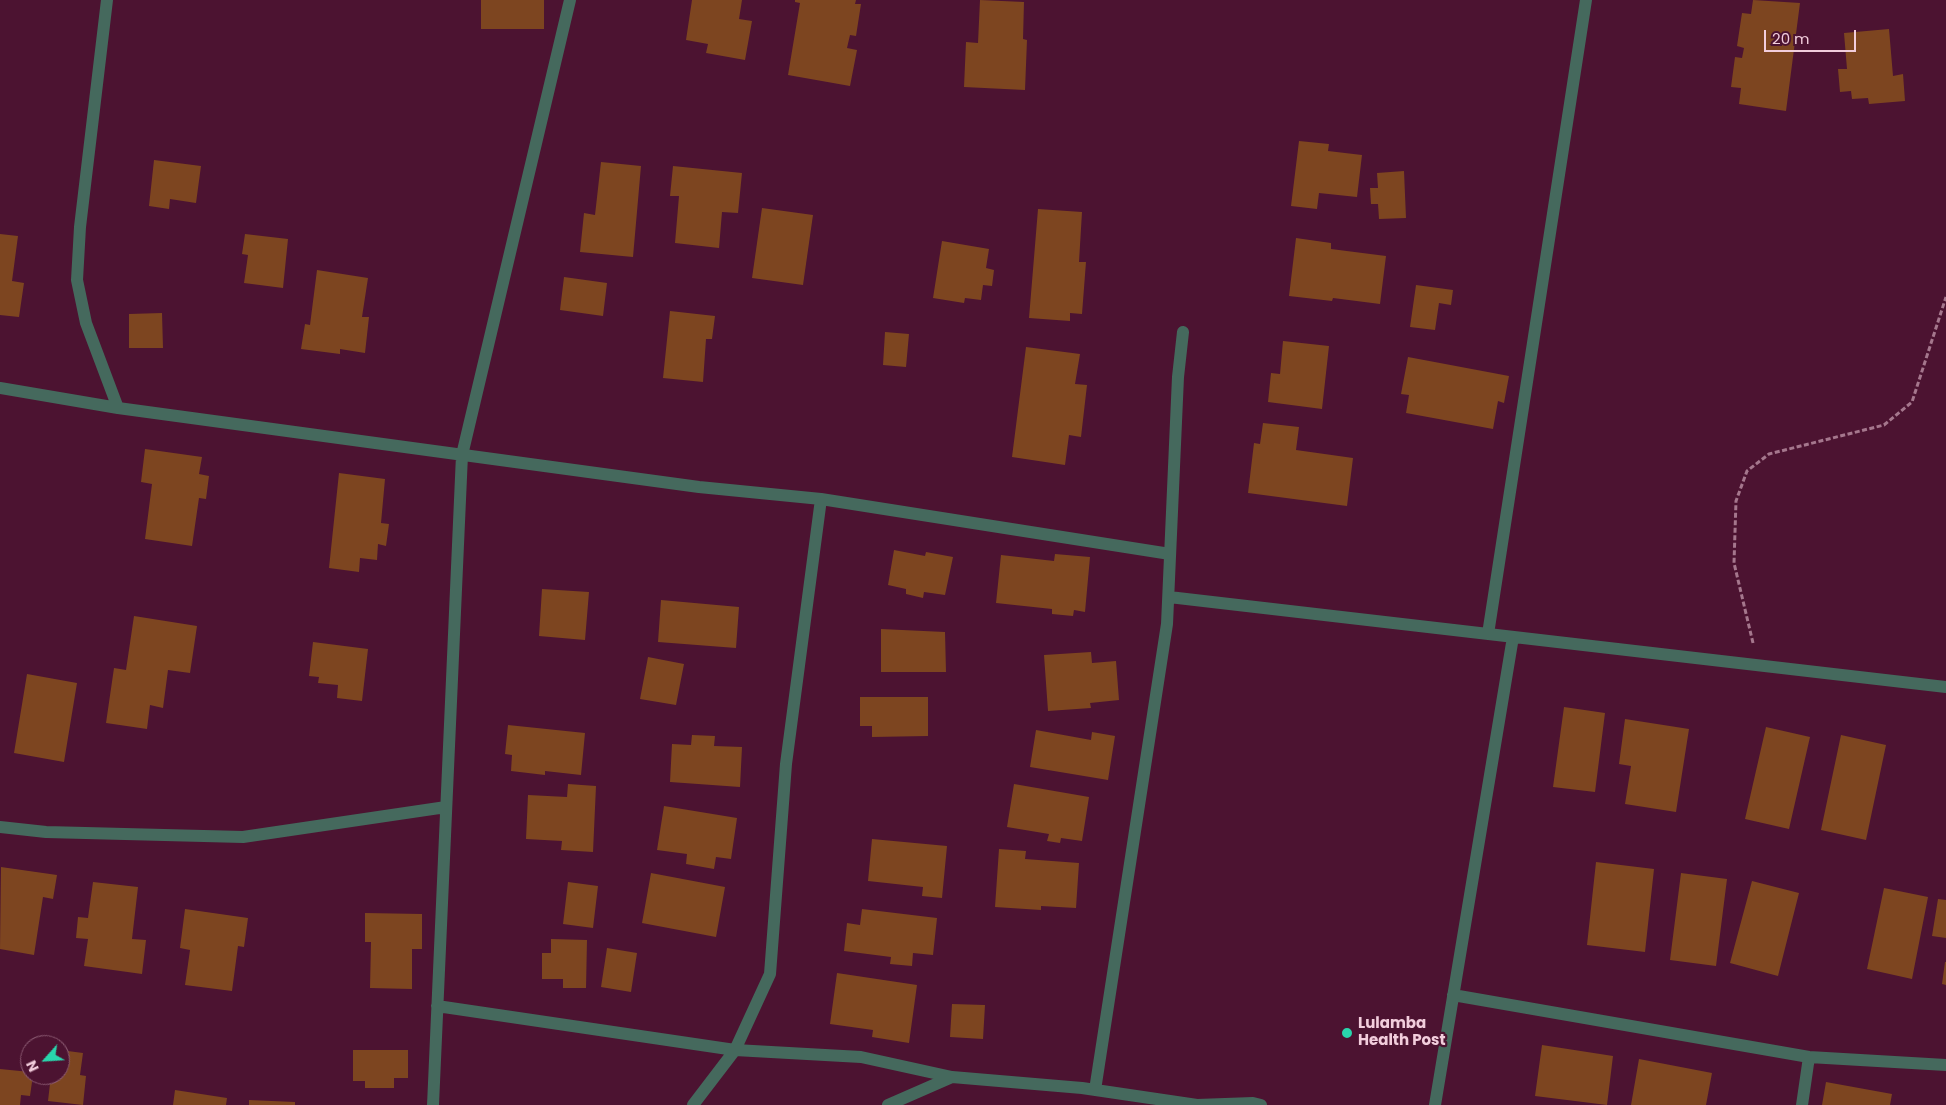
<!DOCTYPE html>
<html>
<head>
<meta charset="utf-8">
<style>
	body { margin:0 }
	#map { position:relative; width:1946px; height:1105px; overflow:hidden; background:#4c1331; font-family:Poppins,sans-serif }
	canvas { display:block }
	.north { position:absolute; left:20px; top:1035px; width:50px; height:50px; box-sizing:border-box; background:#4c1331; border:1px solid #8e5d75; border-radius:50%; rotate:244deg; font-size:14px; font-weight:700; line-height:20px; text-align:center; color:#f2cddc }
	.north::after { content:''; display:block; margin:auto; width:18px; height:22px; background:#29d5ac; clip-path:polygon(50% 0,100% 100%,50% 72%,0 100%) }
	.scale { position:absolute; left:1764px; top:30px; width:92px; height:22px; box-sizing:border-box; border:2px solid #f2cddc; border-top:0; padding-left:6px; font-size:15px; line-height:18px; white-space:nowrap; color:#f2cddc; -webkit-text-stroke:4px #4c1331; paint-order:stroke }
</style>
</head>
<body>
<div id="map">
<canvas width="1946" height="1105"></canvas>
<div class="north">N</div>
<div class="scale">20 m</div>
</div>
<script>
const ctx = document.querySelector('canvas').getContext('2d');
ctx.lineJoin = 'round';
function fill(path, color) { ctx.fillStyle = color; ctx.fill(path, 'evenodd'); }
const poly = rows => new Path2D(rows.map(r => 'M' + r).join(''));
function strokePath(path, color, width, dash) { ctx.strokeStyle = color; ctx.lineWidth = width; ctx.lineCap = dash ? 'butt' : 'round'; ctx.setLineDash(dash || []); ctx.stroke(path); }
function label(font, color, halo, rows, align = 'center') {
  ctx.font = font + ' Poppins,sans-serif'; ctx.lineWidth = 4.5; ctx.setLineDash([]); ctx.textBaseline = 'middle'; ctx.strokeStyle = halo; ctx.fillStyle = color; for (const [text, x, y, turn = 0] of rows) {
    ctx.save(); ctx.translate(x, y); ctx.rotate((+turn || 0) * Math.PI / 180); ctx.textAlign = isNaN(turn) ? turn : align; if (halo) ctx.strokeText(text, 0, 0); ctx.fillText(text, 0, 0); ctx.restore();
  }
}
fill(poly([
	[481,0,544,0,544,29,481,29],
	[692,0,742,0,739,19,752,21,745,60,706,53,708,44,686,40],
	[795,0,856,0,855,4,861,4,856,36,850,35,847,48,857,50,850,86,788,75,800,3,795,2],
	[980,0,1024,2,1023,39,1027,40,1025,90,964,87,966,42,978,43],
	[1753,0,1800,3,1786,111,1739,104,1741,88,1731,87,1735,57,1742,58,1744,48,1737,46,1742,13,1751,14],
	[1889,29,1893,76,1903,74,1905,101,1869,104,1868,98,1852,99,1851,91,1840,92,1838,69,1847,69,1844,33],
	[1299,141,1329,144,1328,151,1362,155,1357,197,1319,193,1317,209,1291,206],
	[154,160,201,166,196,203,170,199,169,209,149,206],
	[601,162,641,166,633,257,580,252,584,213,595,215],
	[673,166,742,173,738,213,722,212,719,248,675,243,679,196,670,196],
	[1404,171,1406,218,1379,219,1378,204,1371,204,1370,188,1378,188,1377,173],
	[762,208,813,215,803,285,752,278],
	[1038,209,1082,212,1079,262,1086,262,1082,314,1070,313,1070,321,1029,318],
	[0,234,18,236,12,281,24,283,19,317,0,315],
	[245,234,288,239,283,288,244,283,248,255,242,254],
	[1296,238,1331,243,1331,249,1386,256,1380,304,1333,298,1332,301,1289,296],
	[942,241,989,249,986,268,994,270,992,286,983,285,981,300,965,298,964,303,933,298],
	[317,270,368,278,362,317,369,317,365,353,340,349,340,354,301,349,305,324,310,325],
	[564,277,607,283,603,316,560,310],
	[1416,285,1453,290,1451,305,1439,303,1435,330,1410,327],
	[670,311,715,316,712,339,706,339,703,382,663,378],
	[162,313,163,348,129,348,129,314],
	[885,332,909,334,906,367,883,365],
	[1283,341,1329,346,1322,409,1268,402,1271,373,1280,374],
	[1026,347,1080,354,1075,384,1087,385,1081,437,1069,435,1065,465,1012,457],
	[1408,357,1509,376,1504,403,1498,401,1493,429,1406,413,1409,395,1401,394],
	[1263,423,1299,427,1296,450,1353,458,1347,506,1248,493,1254,443,1260,444],
	[145,449,202,457,199,474,209,476,206,499,199,498,192,546,145,539,152,484,141,482],
	[339,473,385,479,381,523,389,524,386,546,378,544,377,560,360,558,359,572,329,568],
	[894,550,925,556,926,552,953,557,945,595,924,592,923,598,906,594,906,589,888,585],
	[1055,554,1090,557,1085,612,1074,610,1073,616,1052,614,1052,609,996,603,1001,555,1054,561],
	[542,589,589,592,585,640,539,636],
	[661,600,739,607,736,648,658,642],
	[134,616,197,626,190,673,168,670,163,708,150,705,147,729,106,723,114,668,126,670],
	[881,629,945,632,946,672,881,672],
	[313,642,368,649,362,701,337,698,338,685,318,683,319,677,309,676],
	[1091,652,1092,663,1116,661,1119,700,1090,703,1091,708,1048,711,1044,655],
	[648,657,684,664,676,705,640,699],
	[27,674,77,683,64,762,14,753],
	[860,697,928,697,928,736,872,737,872,726,860,726],
	[1564,707,1605,713,1595,792,1553,787],
	[1625,719,1689,729,1676,812,1625,804,1631,766,1619,764],
	[508,725,585,733,581,775,545,771,545,775,511,771,512,755,505,754],
	[1766,727,1810,737,1789,829,1745,819],
	[1036,730,1091,740,1092,732,1115,736,1108,780,1030,767],
	[692,735,715,736,714,746,742,747,740,787,670,782,672,744,691,745],
	[1841,735,1886,745,1866,840,1821,830],
	[568,784,596,786,593,852,561,850,562,841,526,839,528,795,567,797],
	[1014,784,1089,797,1082,841,1061,838,1060,843,1047,841,1049,834,1007,827],
	[664,806,737,818,731,859,716,857,714,869,686,864,687,854,657,850],
	[872,839,947,846,942,898,922,896,923,887,868,881],
	[999,849,1026,851,1025,859,1079,863,1076,908,1041,906,1041,910,995,907],
	[1596,862,1654,869,1645,952,1587,945],
	[1,867,57,875,53,899,43,897,34,955,0,949],
	[651,873,725,887,716,937,642,923],
	[1681,873,1727,879,1716,966,1670,960],
	[1752,881,1799,893,1778,976,1730,963],
	[93,882,138,887,132,939,146,940,142,974,84,966,88,939,76,938,78,917,88,918],
	[568,882,598,886,593,928,563,924],
	[1884,888,1928,897,1912,979,1867,969],
	[1938,899,1946,900,1946,938,1932,936],
	[185,909,248,918,244,947,238,946,232,991,185,985,190,950,180,948],
	[862,909,937,918,933,955,913,953,912,966,890,964,891,957,844,951,847,923,860,925],
	[365,913,422,914,422,949,412,949,412,989,370,988,371,942,365,942],
	[551,939,587,940,586,988,563,988,563,979,542,979,542,953,551,953],
	[607,948,637,953,631,992,601,987],
	[1945,962,1946,962,1946,985,1942,984],
	[837,973,917,985,909,1043,872,1037,873,1030,830,1024],
	[952,1004,985,1005,983,1039,950,1037],
	[1542,1045,1613,1056,1607,1105,1535,1096],
	[60,1050,83,1053,80,1075,86,1076,83,1105,48,1101,51,1075,60,1075],
	[353,1050,408,1050,408,1078,394,1078,394,1088,365,1088,365,1081,353,1081],
	[1639,1059,1712,1073,1706,1105,1631,1105],
	[0,1069,30,1072,30,1075,33,1075,30,1096,21,1095,20,1105,0,1105],
	[1826,1082,1892,1094,1890,1105,1822,1105],
	[175,1090,227,1098,226,1105,173,1105],
	[249,1100,295,1102,295,1105,249,1105]
]), '#7d4520');
strokePath(poly([
	[1753,643,1734,563,1736,501,1747,471,1769,454,1884,425,1912,402,1946,297]
]), '#a5778d', 3, [5, 2.5]);
strokePath(poly([
	[107,0,80,227,77,280,86,323,118,408],
	[0,388,118,408,699,487,821,499,1170,554],
	[1169,597,1946,687],
	[1488,634,1586,0],
	[0,827,46,832,243,837,446,807],
	[1453,995,1809,1057,1946,1065],
	[437,1006,735,1050,861,1057,952,1077,1082,1088,1197,1105,1253,1103,1261,1105],
	[1095,1090,1167,624,1178,377,1183,332],
	[433,1105,462,455,570,0],
	[693,1105,735,1050,770,974,786,764,821,499],
	[888,1105,952,1077],
	[1435,1105,1513,637],
	[1802,1105,1809,1057]
]), '#45695d', 12);
for (const [x, y, r, color] of [
	[1347,1033,6,"#29d5ac"]
]) { const dot = new Path2D(); dot.arc(x, y, r, 0, 2 * Math.PI); ctx.fillStyle = color; ctx.fill(dot); strokePath(dot, '#4c1331', 2); }
label('bold 15px', '#f2cddc', '#4c1331', [
	["Lulamba",1358,1024],
	["Health Post",1358,1041]
], 'left');
</script>
</body>
</html>
